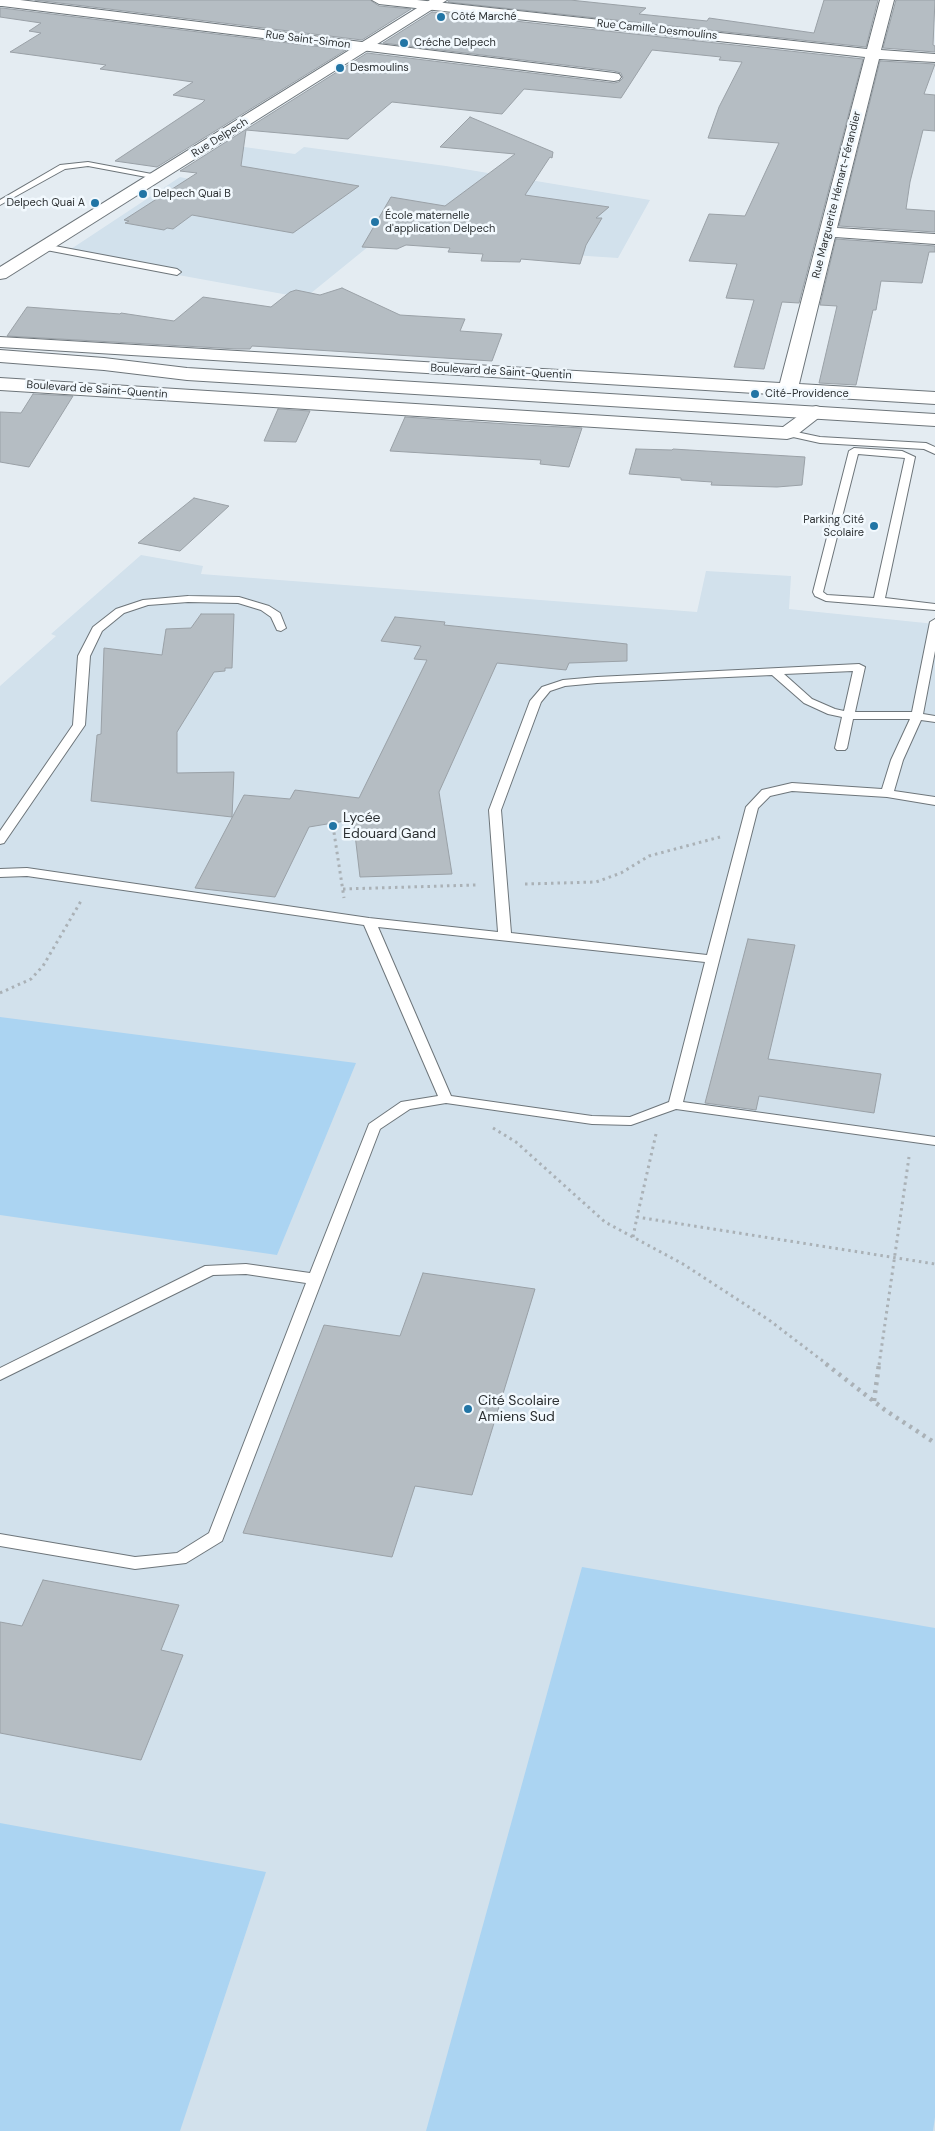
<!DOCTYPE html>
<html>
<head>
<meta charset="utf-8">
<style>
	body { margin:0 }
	canvas { display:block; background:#e4ecf2 }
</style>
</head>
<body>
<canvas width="935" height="2131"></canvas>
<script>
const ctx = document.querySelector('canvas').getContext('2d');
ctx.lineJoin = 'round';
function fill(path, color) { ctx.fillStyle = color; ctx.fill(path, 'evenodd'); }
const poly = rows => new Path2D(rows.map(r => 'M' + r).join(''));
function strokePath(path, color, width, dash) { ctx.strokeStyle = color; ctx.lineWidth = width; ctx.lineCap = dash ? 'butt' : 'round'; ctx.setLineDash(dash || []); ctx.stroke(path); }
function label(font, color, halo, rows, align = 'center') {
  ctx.font = font + ' "DM Sans",sans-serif'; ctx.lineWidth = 5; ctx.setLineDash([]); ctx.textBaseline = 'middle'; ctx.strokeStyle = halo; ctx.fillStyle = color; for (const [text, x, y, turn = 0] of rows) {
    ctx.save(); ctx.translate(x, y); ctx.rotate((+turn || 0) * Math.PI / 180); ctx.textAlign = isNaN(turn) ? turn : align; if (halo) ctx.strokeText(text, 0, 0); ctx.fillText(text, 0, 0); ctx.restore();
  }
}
fill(poly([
	[237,146,295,154,304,147,446,166,650,200,618,258,405,244,369,246,305,298,79,257,87,252,71,249,180,177,189,179],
	[141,555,203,566,201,574,697,612,706,571,791,576,789,609,935,624,935,2131,0,2131,0,686,56,636,51,634]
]), '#d2e1ec');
fill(poly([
	[0,1017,356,1063,277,1255,0,1215],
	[582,1567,935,1628,935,2117,933,2131,426,2131],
	[0,1823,266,1872,180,2131,0,2131]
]), '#abd4f2');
const building = poly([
	[35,0,370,0,379,6,411,9,362,40,35,0],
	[449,0,570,0,646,8,639,14,707,21,709,18,814,33,824,0,878,0,866,47,448,2,449,0],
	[896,0,935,0,933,45,935,46,935,52,883,48,896,0],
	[0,8,2,8,346,50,157,167,115,161,202,103,205,100,173,95,193,82,100,69,106,65,10,52,41,33,29,31,41,23,0,17,0,8],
	[432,12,863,59,799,303,782,302,764,369,734,367,754,300,726,298,737,264,689,261,709,214,745,216,779,143,708,138,719,107,742,62,719,60,721,57,652,50,621,98,524,89,502,114,392,102,348,139,246,130,241,166,359,186,293,233,192,215,173,229,167,228,164,230,125,223,129,221,124,220,197,173,180,171,367,53,614,83,619,82,623,78,621,73,614,71,383,43,432,12],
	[880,61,935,64,924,94,935,95,935,131,923,130,910,182,906,209,935,211,935,232,839,226,880,61],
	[470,117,553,152,552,158,550,157,525,195,609,207,596,218,602,218,586,245,580,264,521,259,520,262,481,261,483,254,448,252,450,248,406,245,397,249,362,247,391,197,445,206,515,154,440,147,470,117],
	[836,239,935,246,935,252,929,252,922,283,881,281,876,310,873,310,856,385,819,383,837,306,820,305,836,239],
	[342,288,400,315,465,319,460,331,502,334,492,361,252,346,250,349,237,349,7,336,27,307,120,314,121,313,174,321,203,297,271,307,290,292,296,290,320,295,342,288],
	[33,394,73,396,29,467,0,462,0,412,21,413,33,394],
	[278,409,310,411,296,442,264,441,278,409],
	[405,417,522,425,582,428,569,467,540,464,541,460,390,451,405,417],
	[636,449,672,450,673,449,805,457,802,485,777,487,711,485,712,482,681,480,681,478,629,474,636,449],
	[194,498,229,506,180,551,138,543,194,498],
	[201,614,234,614,232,668,225,668,225,671,214,672,177,732,177,773,234,772,232,817,91,801,97,735,101,734,104,648,162,655,166,629,191,628,201,614],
	[395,617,445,622,444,625,627,644,627,661,569,663,566,670,497,663,439,792,452,874,360,877,354,826,352,826,351,820,309,827,275,897,195,888,244,795,290,799,295,790,359,798,427,660,414,659,421,646,381,641,395,617],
	[748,939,795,945,768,1059,881,1074,874,1113,759,1096,756,1110,705,1103,748,939],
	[423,1273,535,1289,472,1495,415,1486,392,1557,243,1533,324,1325,400,1336,423,1273],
	[43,1580,179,1605,161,1650,183,1655,141,1760,0,1733,0,1622,22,1626,43,1580]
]);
fill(building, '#b5bdc3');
strokePath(building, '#9aa1a7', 1);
const lane = poly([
	[88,162,157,175,161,177,157,179,88,166,65,169,0,205,0,200,60,165,88,162],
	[44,244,177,269,181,272,177,275,41,249,41,245,44,244],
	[787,430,820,437,926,443,935,447,935,454,924,449,820,443,784,435,782,433,787,430],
	[854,448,902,451,915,457,885,598,935,604,935,610,826,601,815,596,813,592,849,451,854,448],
	[858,454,905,458,874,598,827,595,823,592,858,454],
	[188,596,239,597,269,606,280,613,286,628,281,631,277,630,271,617,261,610,238,603,188,602,148,605,124,613,102,631,90,656,85,725,4,843,0,844,0,831,73,725,78,656,93,627,116,609,143,600,188,596],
	[935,619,935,651,923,714,935,716,935,722,921,720,903,760,894,791,935,797,935,805,887,797,792,791,770,796,758,808,683,1102,935,1137,935,1145,676,1109,631,1125,592,1124,446,1103,410,1109,380,1129,222,1541,186,1563,135,1569,0,1546,0,1534,135,1557,177,1553,209,1533,306,1283,246,1274,213,1275,0,1380,0,1368,205,1266,246,1264,310,1273,369,1124,401,1102,438,1096,364,925,27,876,0,877,0,869,27,868,369,918,498,932,489,810,530,701,542,687,563,680,597,677,859,664,865,667,855,712,912,712,930,622,935,619],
	[853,671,844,711,835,709,812,699,784,674,853,671],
	[772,675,804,703,828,714,842,717,835,748,837,750,845,750,847,748,853,719,910,719,891,760,882,789,792,783,762,790,746,807,707,955,511,933,501,810,541,702,550,691,565,686,597,683,772,675],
	[378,927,705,962,669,1102,630,1117,592,1116,451,1096,378,927]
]);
const street = poly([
	[0,0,20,0,614,73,619,74,621,77,619,80,614,81,2,6,0,6,0,0],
	[372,0,417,0,867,49,880,0,894,0,881,50,935,54,935,62,879,59,837,228,935,234,935,244,835,237,799,384,935,392,935,404,0,347,0,337,780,383,865,57,379,4,372,0],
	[0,378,783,427,809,408,816,406,823,408,826,412,794,437,787,439,0,390,0,378]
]);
const secondary = poly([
	[430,0,447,0,6,278,0,279,0,267,430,0]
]);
const primary = poly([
	[0,350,104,358,187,368,935,414,935,426,187,380,104,370,0,362,0,350]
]);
strokePath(lane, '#6d757a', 2);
strokePath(street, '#6d757a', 2);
strokePath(secondary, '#6d757a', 2);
strokePath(primary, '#6d757a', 2);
strokePath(poly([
	[333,826,344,898],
	[525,884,596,882,621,873,649,856,720,837],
	[343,889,476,885],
	[0,993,31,979,43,966,81,901],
	[493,1128,516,1142,605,1222,683,1264,769,1320,828,1365],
	[656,1134,637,1217,935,1264],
	[633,1237,637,1217],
	[879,1365,909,1157]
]), '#aab1b6', 3, [2.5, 4]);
strokePath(poly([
	[826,1364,885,1410,935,1443],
	[874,1401,879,1364]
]), '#aab1b6', 4.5, [3, 5]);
fill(lane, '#fff');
fill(street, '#fff');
fill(secondary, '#fff');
fill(primary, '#fff');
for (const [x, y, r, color] of [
	[441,17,5,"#2275a5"],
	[404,43,5,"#2275a5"],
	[340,68,5,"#2275a5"],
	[143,194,5,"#2275a5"],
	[95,203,5,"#2275a5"],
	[375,222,5,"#2275a5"],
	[755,394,5,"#2275a5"],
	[874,526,5,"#2275a5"],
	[333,826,5,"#2275a5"],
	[468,1409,5,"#2275a5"]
]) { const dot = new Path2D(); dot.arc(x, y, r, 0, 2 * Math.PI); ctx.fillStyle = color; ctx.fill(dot); strokePath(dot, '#f2f9fe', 2); }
label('11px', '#2d3133', '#f2f9fe', [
	["Côté Marché",451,17],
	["Créche Delpech",414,43],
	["Desmoulins",350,68],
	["Delpech Quai B",153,194],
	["Delpech Quai A",85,203,"right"],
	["École maternelle",385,216],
	["d'application Delpech",385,229],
	["Cité-Providence",765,394],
	["Parking Cité",864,520,"right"],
	["Scolaire",864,533,"right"]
], 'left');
label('11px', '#2d3133', '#f2f9fe', [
	["Rue Camille Desmoulins",657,30,6],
	["Rue Saint-Simon",308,40,7],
	["Rue Delpech",220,138,-32],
	["Rue Marguerite Hémart-Férandier",837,195,-76],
	["Boulevard de Saint-Quentin",501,372,3],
	["Boulevard de Saint-Quentin",97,390,4]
]);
label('14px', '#2d3133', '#f2f9fe', [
	["Lycée",343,818],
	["Edouard Gand",343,834],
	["Cité Scolaire",478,1401],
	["Amiens Sud",478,1417]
], 'left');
</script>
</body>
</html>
